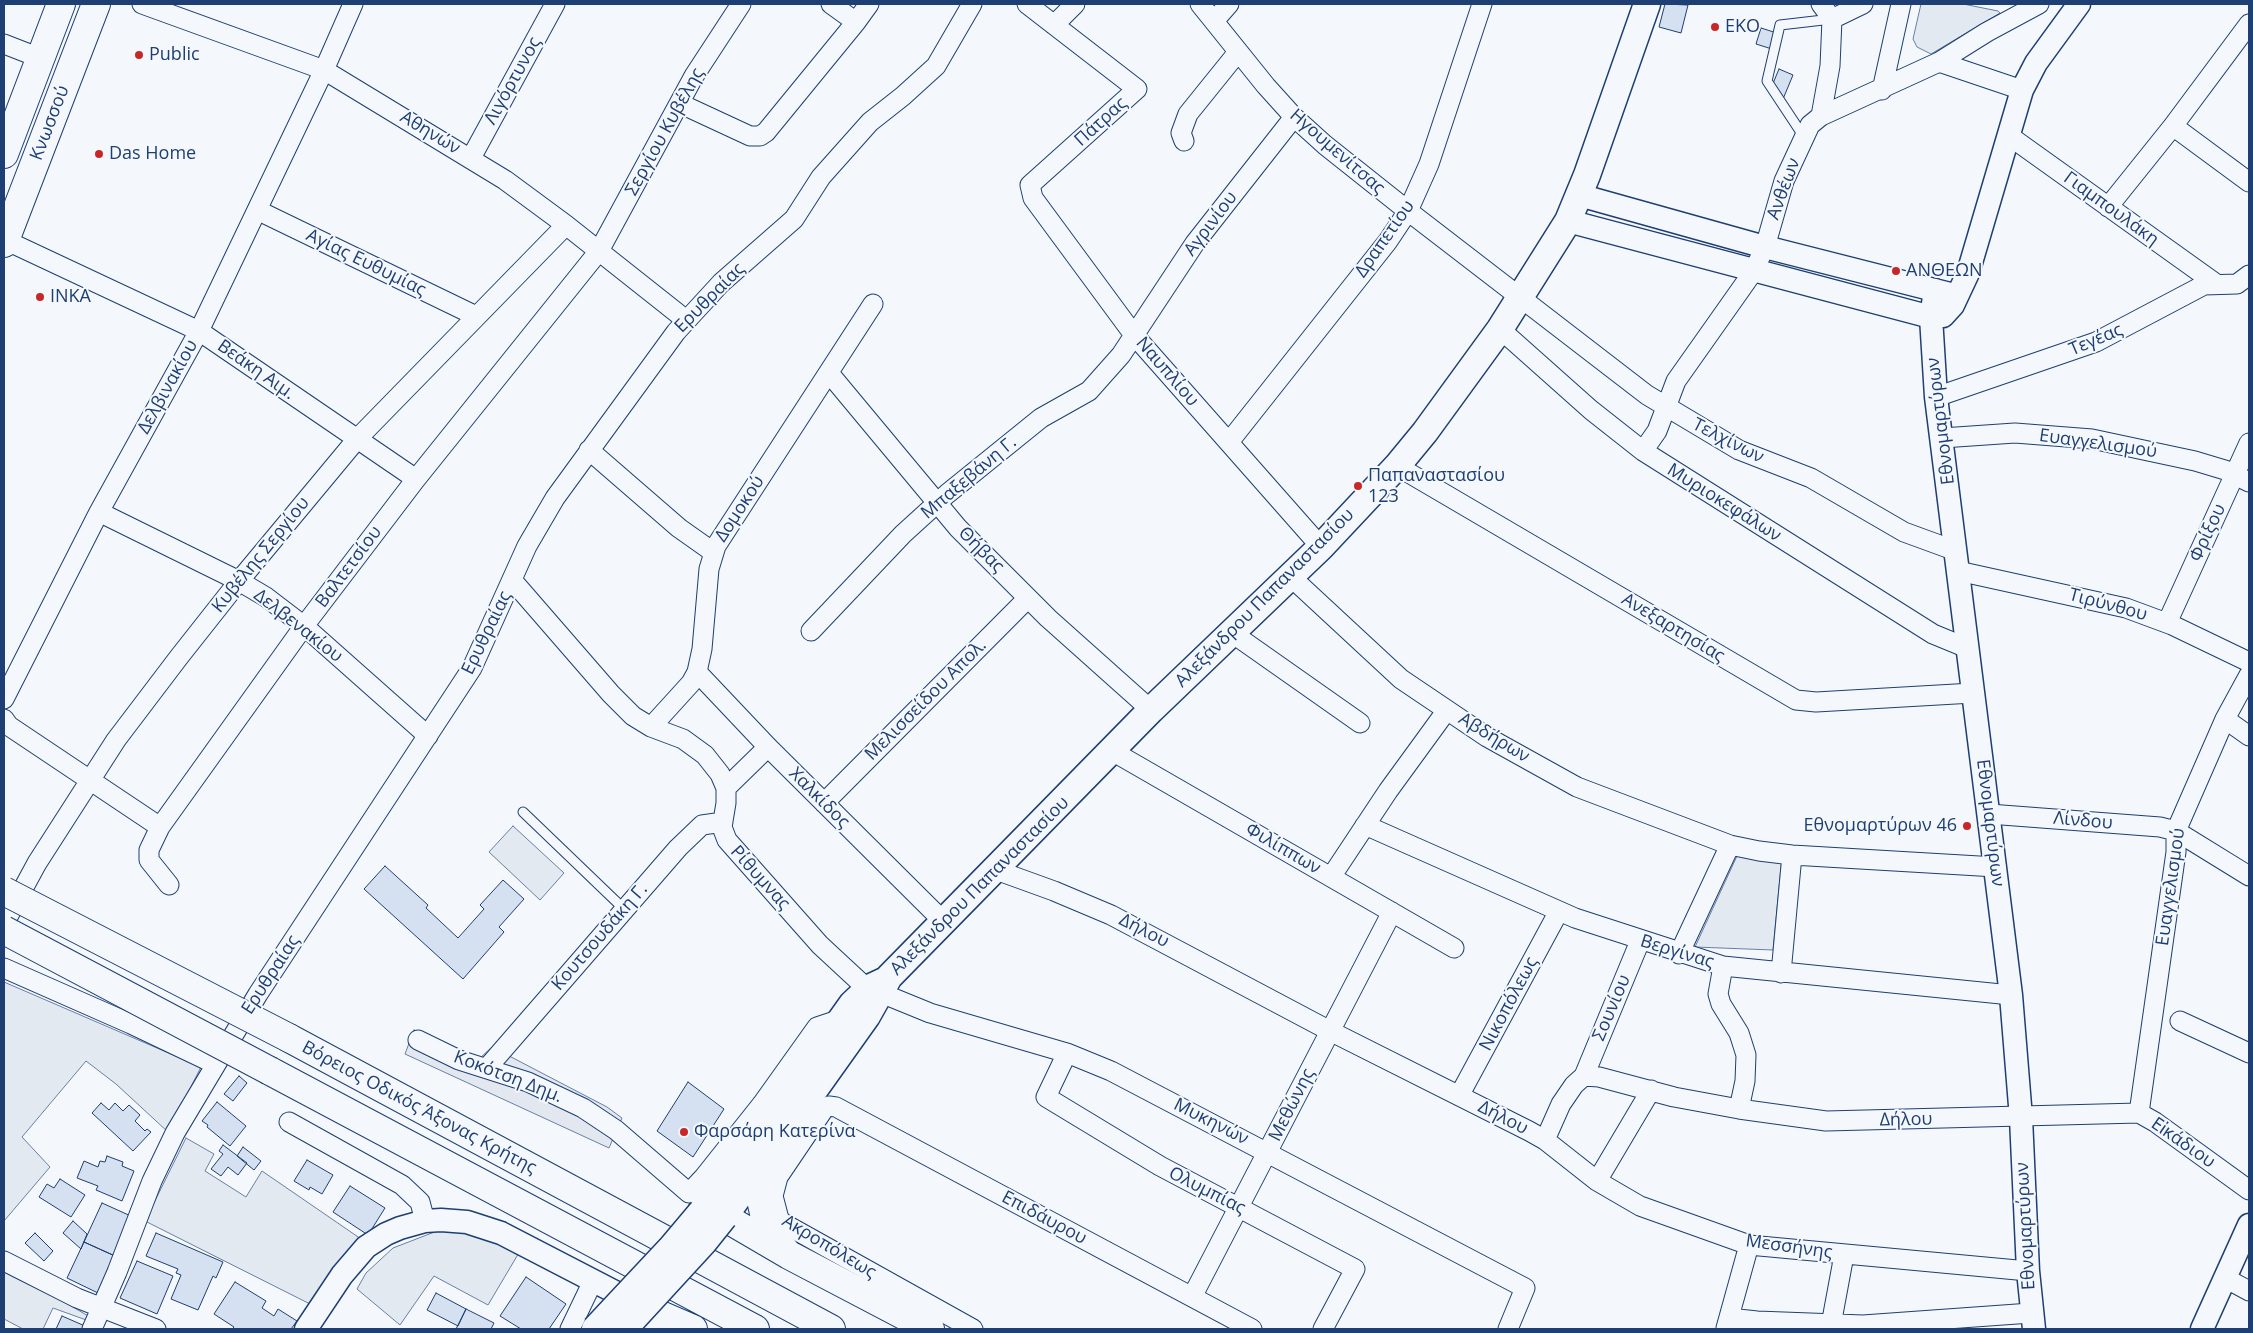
<!DOCTYPE html>
<html>
<head>
<meta charset="utf-8">
<style>
	body { margin:0 }
	#map { position:relative; width:2253px; height:1333px; overflow:hidden; background:#f4f7fb; font-family:"Open Sans",sans-serif }
	canvas { display:block }
	.frame { position:absolute; inset:0; border:5px solid #1d3f73; pointer-events:none }
</style>
</head>
<body>
<div id="map">
<canvas width="2253" height="1333"></canvas>
<div class="frame"></div>
</div>
<script>
const ctx = document.querySelector('canvas').getContext('2d');
ctx.lineJoin = 'round';
function fill(path, color) { ctx.fillStyle = color; ctx.fill(path, 'evenodd'); }
const poly = rows => new Path2D(rows.map(r => 'M' + r).join(''));
function strokePath(path, color, width, dash) { ctx.strokeStyle = color; ctx.lineWidth = width; ctx.lineCap = dash ? 'butt' : 'round'; ctx.setLineDash(dash || []); ctx.stroke(path); }
function label(font, color, halo, rows, align = 'center') {
  ctx.font = font + ' "Open Sans",sans-serif'; ctx.lineWidth = 4; ctx.setLineDash([]); ctx.textBaseline = 'middle'; ctx.strokeStyle = halo; ctx.fillStyle = color; for (const [text, x, y, turn = 0] of rows) {
    ctx.save(); ctx.translate(x, y); ctx.rotate((+turn || 0) * Math.PI / 180); ctx.textAlign = isNaN(turn) ? turn : align; if (halo) ctx.strokeText(text, 0, 0); ctx.fillText(text, 0, 0); ctx.restore();
  }
}
const green = poly([
	[1921,4,1963,4,1998,11,2000,13,1931,54,1917,47,1913,39,1921,4],
	[513,826,564,873,540,900,489,852,513,826],
	[1737,856,1782,856,1773,950,1695,947,1737,856],
	[4,982,201,1067,168,1132,116,1084,86,1061,22,1137,50,1167,4,1221,4,982],
	[186,1138,214,1154,205,1171,246,1197,262,1171,364,1241,314,1306,145,1221,186,1138],
	[463,1230,520,1251,488,1305,434,1276,400,1325,357,1289,366,1273,393,1248,437,1231,463,1230],
	[4,1267,90,1317,89,1321,53,1308,43,1329,23,1329,4,1319,4,1267]
]);
fill(green, '#e3e9f0');
strokePath(green, '#687fa3', 1);
const parking = poly([
	[414,1030,480,1058,492,1047,607,1107,622,1118,609,1148,405,1054,414,1030]
]);
fill(parking, '#e3e8f0');
strokePath(parking, '#687fa3', 1);
const building = poly([
	[1665,4,1688,5,1681,33,1659,27,1665,4],
	[1761,28,1780,34,1775,50,1756,44,1761,28],
	[1779,69,1793,75,1783,99,1769,93,1779,69],
	[385,866,428,905,426,908,458,938,484,909,480,905,503,880,524,899,499,927,504,932,463,979,364,889,385,866],
	[239,1076,247,1083,233,1101,224,1094,239,1076],
	[688,1082,724,1109,693,1157,657,1131,688,1082],
	[217,1102,246,1126,230,1146,207,1127,208,1125,202,1121,217,1102],
	[101,1103,109,1110,115,1103,123,1111,129,1105,140,1115,135,1121,145,1131,147,1129,151,1132,133,1151,92,1113,101,1103],
	[223,1145,247,1163,238,1175,228,1167,221,1176,211,1169,223,1154,219,1151,223,1145],
	[243,1147,261,1161,254,1170,237,1156,243,1147],
	[107,1156,123,1162,122,1166,134,1171,122,1201,96,1190,98,1186,77,1178,84,1161,98,1167,100,1161,105,1162,107,1156],
	[307,1160,333,1175,322,1194,310,1187,309,1190,294,1181,307,1160],
	[60,1179,85,1195,71,1217,39,1197,47,1184,54,1188,60,1179],
	[350,1186,385,1208,368,1235,333,1212,350,1186],
	[102,1203,133,1217,115,1256,84,1242,102,1203],
	[73,1221,87,1234,81,1249,63,1233,73,1221],
	[35,1233,53,1251,44,1261,25,1243,35,1233],
	[156,1233,223,1262,216,1278,213,1276,198,1310,171,1299,181,1275,176,1273,178,1269,146,1256,156,1233],
	[84,1242,115,1256,98,1293,67,1278,84,1242],
	[137,1261,173,1276,157,1314,120,1298,137,1261],
	[526,1277,566,1304,549,1329,521,1329,500,1316,526,1277],
	[235,1282,266,1301,262,1308,274,1316,278,1309,297,1321,291,1329,232,1329,234,1327,214,1314,235,1282],
	[436,1293,466,1309,458,1326,427,1310,436,1293],
	[466,1309,494,1323,491,1329,456,1329,466,1309],
	[62,1316,85,1326,83,1329,56,1329,62,1316]
]);
fill(building, '#d5e0f0');
strokePath(building, '#1d3f73', 1);
const service = poly([
	[1804,137,1767,81,1780,25,1832,19],
	[523,812,624,909]
]);
const minor = poly([
	[142,4,324,70,505,180,566,225,686,320],
	[831,4,856,22],
	[1027,4,1137,89,1030,185,1033,198,1134,335,1321,547],
	[1200,4,1266,86,1294,117,1325,145,1408,211,1647,395,1739,450,1811,478,1904,532,1956,551],
	[1832,19,1863,4],
	[1214,21,1229,4],
	[1054,25,1075,4],
	[4,44,40,58],
	[1939,62,2022,90],
	[1882,90,1901,4],
	[681,104,750,136,760,136,766,132,856,22,869,4],
	[1821,116,1830,66,1832,19,1821,4],
	[2173,126,2249,182],
	[2008,135,2215,283],
	[1184,141,1181,133,1188,114,1238,52],
	[471,158,555,4],
	[2108,207,2173,126,2249,24],
	[257,210,476,316],
	[5,240,199,331,416,479],
	[1500,329,1591,410,1643,451,1933,634,1967,648],
	[829,373,958,528,1048,618,1151,710],
	[1936,397,2096,342,2204,285,2237,284,2249,275],
	[1942,438,2015,433,2092,439,2195,461,2225,470,2249,482],
	[1229,442,1388,241,1408,211,1429,164,1482,4],
	[589,450,679,528,713,552],
	[1643,451,1657,431,1676,381,1753,272,1765,247,1784,181,1810,125,1821,116,1939,62,1987,32,2039,4],
	[1397,466,1796,700,1816,702,1973,693],
	[99,512,239,581,266,597,304,626,428,736],
	[1958,571,2126,608,2172,625,2249,662],
	[1291,577,1401,679,1487,737,1577,787,1730,845,1759,851,1792,855,1996,867],
	[512,580,611,694,633,716,651,727,683,739,705,755,720,774,726,788,726,803,722,827,727,840,820,945,861,983,881,993,930,1013,1067,1053,1111,1071,1525,1288,1508,1329],
	[2167,623,2249,443],
	[811,631,903,534,947,494,1041,418,1089,391,1121,355,1195,243,1294,117],
	[1232,633,1360,723],
	[697,672,768,747,943,921],
	[4,699,99,512,199,331,324,70,353,4],
	[4,719,9,726,160,827],
	[2225,719,2249,736],
	[651,727,691,683,697,672,702,649,709,569,716,546,873,304],
	[1112,751,1454,948],
	[726,788,768,747],
	[824,803,1028,598],
	[1989,814,2160,827,2176,831,2249,876],
	[1365,825,1575,918,1723,966,2011,995],
	[996,870,1054,891,1111,915,1330,1031,1529,1131,1545,1140,1597,1181,1640,1206,1749,1245,2028,1271],
	[1331,877,1388,791,1447,710],
	[169,885,149,860,149,850,160,827,304,626,416,479,599,251,694,76,741,4],
	[4,924,37,863,116,740,179,657,239,581,357,439,566,225],
	[1679,954,1730,845],
	[1723,966,1718,994,1721,1004,1739,1033,1746,1055,1745,1081,1739,1109],
	[4,968,131,1024,215,1064],
	[1781,973,1792,855],
	[2180,1021,2249,1053],
	[418,1040,459,1060,528,1082,583,1108,616,1130,689,1193,704,1177,762,1104,817,1027,841,1019],
	[1067,1053,1046,1097,1160,1166,1355,1269,1323,1329],
	[487,1068,678,848,702,825,723,822],
	[1584,1076,1599,1077,1674,1097,1739,1109,1826,1121,2139,1113,2155,1122,2249,1190],
	[1459,1096,1559,911],
	[2139,1113,2176,852,2176,831,2225,719,2249,675],
	[289,1122,402,1185,420,1202,425,1221],
	[1545,1140,1561,1104,1574,1085,1584,1076,1640,941],
	[1597,1181,1651,1090],
	[4,1261,77,1298,156,1329],
	[2225,1278,2249,1291],
	[1192,1297,1392,912],
	[1729,1318,1757,1321,1863,1325,2031,1313],
	[1831,1325,1844,1255],
	[1726,1328,1749,1245],
	[92,1329,117,1272,152,1181,175,1133,258,994,472,668,527,546,555,498,676,332,721,283,794,219,821,177,870,122,903,96,936,66,972,4],
	[570,1329,593,1281],
	[973,1329,783,1223,779,1219,773,1196,778,1177,824,1109,829,1106,836,1107,1252,1329]
]);
const tertiary = poly([
	[1579,195,1765,247,1950,294],
	[1568,221,1931,317,1943,316,1953,305,1968,273,2022,90,2036,63,2079,4],
	[1935,290,1931,317,1936,397,2011,995,2021,1118,2028,1271,2034,1329],
	[306,1329,342,1275,366,1247,386,1234,400,1228,425,1221,441,1220,467,1222,501,1233,640,1305],
	[2202,1329,2249,1225]
]);
const secondary = poly([
	[702,1211,749,1149,852,1004,869,988,884,981],
	[724,1217,867,1016,889,977,1151,710,1321,547,1397,466,1425,432,1500,329,1568,221,1587,175,1647,4],
	[648,1329,663,1316]
]);
const primary = poly([
	[4,154,61,4],
	[4,243,96,4]
]);
const motorway = poly([
	[289,1038,831,1329],
	[270,1071,755,1329],
	[760,1168,759,1190,765,1218,774,1237,786,1252],
	[702,1211,724,1217,789,1255,930,1329],
	[663,1316,693,1329]
]);
strokePath(service, '#1d3f73', 11);
strokePath(minor, '#1d3f73', 21);
strokePath(tertiary, '#1d3f73', 25);
strokePath(secondary, '#1d3f73', 29);
strokePath(primary, '#1d3f73', 30);
strokePath(motorway, '#1d3f73', 30);
strokePath(service, '#f4f7fb', 9);
strokePath(minor, '#f4f7fb', 19);
strokePath(tertiary, '#f4f7fb', 22);
strokePath(secondary, '#f4f7fb', 26);
strokePath(primary, '#f4f7fb', 28);
strokePath(motorway, '#f4f7fb', 28);
const secondaryBridge = poly([
	[595,1329,670,1249,702,1211],
	[624,1329,704,1242,724,1217]
]);
const motorwayBridge = poly([
	[4,891,289,1038],
	[4,930,270,1071]
]);
strokePath(secondaryBridge, '#1d3f73', 29, []);
strokePath(motorwayBridge, '#1d3f73', 30, []);
strokePath(secondaryBridge, '#f4f7fb', 26);
strokePath(motorwayBridge, '#f4f7fb', 28);
for (const [x, y, r, color] of [
	[1715,27,5,"#c62828"],
	[139,55,5,"#c62828"],
	[99,154,5,"#c62828"],
	[1896,271,5,"#c62828"],
	[40,297,5,"#c62828"],
	[1358,486,5,"#c62828"],
	[1967,826,5,"#c62828"],
	[684,1132,5,"#c62828"]
]) { const dot = new Path2D(); dot.arc(x, y, r, 0, 2 * Math.PI); ctx.fillStyle = color; ctx.fill(dot); strokePath(dot, '#f4f7fb', 2); }
label('18px', '#1d3f73', '#f4f7fb', [
	["EKO",1725,27],
	["Public",149,55],
	["Das Home",109,154],
	["ΑΝΘΕΩΝ",1906,271],
	["ΙΝΚΑ",50,297],
	["Παπαναστασίου",1368,476],
	["123",1368,497],
	["Εθνομαρτύρων 46",1957,826,"right"],
	["Φαρσάρη Κατερίνα",694,1132]
], 'left');
label('18px', '#1d3f73', '#f4f7fb', [
	["Λιγόρτυνος",513,81,-61],
	["Πάτρας",1101,122,-42],
	["Κνωσσού",50,123,-69],
	["Σεργίου Κυβέλης",665,132,-61],
	["Αθηνών",430,133,31],
	["Ηγουμενίτσας",1337,152,41],
	["Ανθέων",1784,189,-70],
	["Γιαμπουλάκη",2111,209,36],
	["Αγρινίου",1211,224,-53],
	["Δραπετίου",1385,239,-55],
	["Αγίας Ευθυμίας",366,263,26],
	["Ερυθραίας",710,298,-45],
	["Τεγέας",2096,340,-23],
	["Βεάκη Αιμ.",256,370,35],
	["Ναυπλίου",1167,372,49],
	["Δελβινακίου",168,387,-61],
	["Εθνομαρτύρων",1941,421,-97],
	["Τελχίνων",1728,441,27],
	["Ευαγγελισμού",2098,444,8],
	["Μπαξεβάνη Γ.",969,478,-40],
	["Μυριοκεφάλων",1724,503,32],
	["Δομοκού",740,509,-57],
	["Φρίξου",2208,533,-65],
	["Θήβας",981,550,45],
	["Κυβέλης Σεργίου",261,555,-51],
	["Βαλτετσίου",349,567,-53],
	["Αλεξάνδρου Παπαναστασίου",1265,598,-45],
	["Τιρύνθου",2108,605,15],
	["Δελβενακίου",298,626,38],
	["Ανεξαρτησίας",1673,628,31],
	["Ερυθραίας",487,633,-64],
	["Μελισσείδου Απολ.",926,700,-45],
	["Αβδήρων",1494,738,31],
	["Χαλκίδος",819,798,45],
	["Λίνδου",2083,821,5],
	["Εθνομαρτύρων",1990,823,83],
	["Φιλίππων",1283,849,30],
	["Ρίθυμνας",760,878,48],
	["Αλεξάνδρου Παπαναστασίου",980,886,-45],
	["Ευαγγελισμού",2171,887,-82],
	["Δήλου",1144,931,27],
	["Κουτσουδάκη Γ.",600,937,-49],
	["Βεργίνας",1677,952,17],
	["Ερυθραίας",271,975,-57],
	["Νικοπόλεως",1509,1004,-62],
	["Σουνίου",1612,1008,-67],
	["Κοκότση Δημ.",508,1077,21],
	["Μεθώνης",1292,1105,-63],
	["Βόρειος Οδικός Άξονας Κρήτης",419,1108,28],
	["Δήλου",1503,1118,27],
	["Δήλου",1906,1120,-1],
	["Μυκηνών",1211,1122,27],
	["Εἰκάδιου",2183,1143,35],
	["Ολυμπίας",1207,1191,27],
	["Επιδάυρου",1044,1218,28],
	["Εθνομαρτύρων",2026,1226,-93],
	["Ακροπόλεως",829,1247,31],
	["Μεσσήνης",1789,1247,8]
]);
</script>
</body>
</html>
